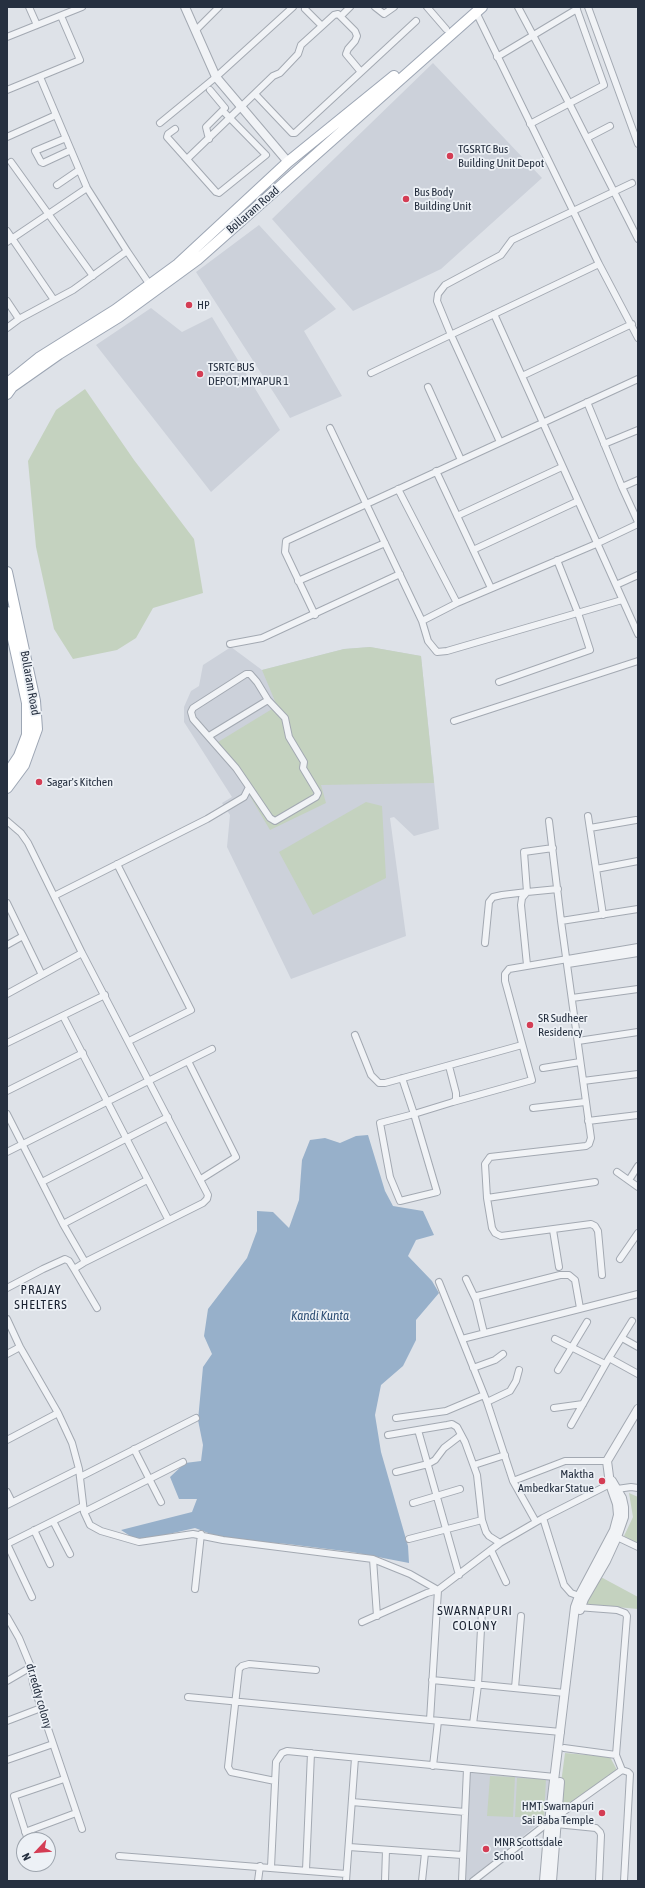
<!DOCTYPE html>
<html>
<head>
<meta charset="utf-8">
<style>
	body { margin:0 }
	#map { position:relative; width:645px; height:1888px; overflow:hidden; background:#dee2e8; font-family:"Asap Condensed",sans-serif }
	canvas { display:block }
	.frame { position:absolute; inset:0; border:8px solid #263040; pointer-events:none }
	.north { position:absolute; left:16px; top:1832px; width:40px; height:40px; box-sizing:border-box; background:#edf1f6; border:1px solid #9da4ad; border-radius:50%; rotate:244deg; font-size:11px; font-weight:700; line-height:16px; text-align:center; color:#263040 }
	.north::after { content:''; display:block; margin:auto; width:14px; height:18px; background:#d43d54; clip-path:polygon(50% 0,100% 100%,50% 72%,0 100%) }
</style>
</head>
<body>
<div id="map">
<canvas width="645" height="1888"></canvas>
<div class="frame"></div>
<div class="north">N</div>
</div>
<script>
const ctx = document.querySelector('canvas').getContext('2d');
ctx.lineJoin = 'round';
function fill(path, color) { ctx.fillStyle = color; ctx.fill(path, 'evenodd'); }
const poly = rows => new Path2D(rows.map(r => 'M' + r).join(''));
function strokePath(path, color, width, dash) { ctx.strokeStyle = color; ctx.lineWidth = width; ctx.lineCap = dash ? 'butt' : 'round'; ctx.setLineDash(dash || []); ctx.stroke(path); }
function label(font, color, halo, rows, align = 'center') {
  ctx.font = font + ' "Asap Condensed",sans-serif'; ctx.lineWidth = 3.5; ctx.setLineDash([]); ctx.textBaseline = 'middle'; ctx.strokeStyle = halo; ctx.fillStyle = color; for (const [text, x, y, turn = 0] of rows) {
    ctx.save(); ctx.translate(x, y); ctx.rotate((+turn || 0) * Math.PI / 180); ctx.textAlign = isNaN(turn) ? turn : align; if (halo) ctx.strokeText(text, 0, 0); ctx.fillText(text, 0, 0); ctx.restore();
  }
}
fill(poly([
	[433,63,542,178,441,269,353,311,272,219],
	[259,225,336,309,304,331,342,396,290,418,196,272],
	[151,308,182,332,212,317,280,430,211,492,96,345],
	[231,647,262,670,344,649,370,647,421,656,439,829,414,836,394,817,390,818,406,936,291,979,227,847,230,815,222,803,232,797,184,722,184,707,191,691,199,686,203,665],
	[469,1771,553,1778,547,1817,467,1881,465,1881]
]), '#ccd1da');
fill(poly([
	[85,389,134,460,194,539,203,593,153,608,136,638,117,650,73,659,54,629,36,547,28,461,56,410],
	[370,647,421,656,434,783,321,785,326,803,270,830,218,742,277,706,262,670,344,649],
	[366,802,382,806,386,878,313,915,279,852],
	[629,1493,638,1497,638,1544,624,1536,633,1517],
	[599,1576,638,1597,638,1609,584,1604],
	[565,1753,610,1757,617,1770,557,1813],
	[490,1776,515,1777,513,1817,487,1816],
	[517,1778,546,1779,544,1818,515,1817]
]), '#c4d2bf');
fill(poly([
	[368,1135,385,1191,393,1206,423,1211,434,1235,416,1240,408,1256,432,1281,439,1293,416,1320,416,1340,403,1366,381,1385,375,1415,381,1452,408,1546,409,1563,352,1552,288,1544,224,1539,195,1528,138,1541,121,1530,192,1512,197,1499,179,1499,170,1477,185,1463,201,1461,203,1445,198,1420,203,1367,212,1354,204,1336,208,1309,247,1258,257,1231,257,1211,273,1212,289,1228,299,1200,302,1160,310,1140,325,1138,340,1143,356,1136]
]), '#97b0ca');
const minor = poly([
	[29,7,37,25],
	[375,7,384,14,394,7],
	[427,7,446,29],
	[518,7,569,103,638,239],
	[588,7,638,144],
	[476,12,599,264,638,338],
	[341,16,350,7],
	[196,30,219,7],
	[7,37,82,7],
	[497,57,577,9],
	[361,72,416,21],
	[7,90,80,60,61,16],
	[256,95,292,133,295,133,361,72,346,54,348,49,355,41,357,36,355,31,338,14,334,15,322,26,305,9],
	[160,123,216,77,293,7],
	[530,124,604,85,576,7],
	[175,129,168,134,167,137,216,192,219,193,266,155,223,111],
	[7,137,56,115],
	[66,138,35,151,41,162,43,163,71,150],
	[587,138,610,126],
	[209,139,206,127,225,108,210,90],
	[187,159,273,76,280,73,298,54,301,45,322,26],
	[11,162,93,276],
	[57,185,79,170],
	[7,231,54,300],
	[7,242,87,188],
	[127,251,150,285],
	[7,301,19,319,73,290,127,251,87,188,40,77],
	[494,314,638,634],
	[7,328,19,319],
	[371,373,599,264],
	[522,376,632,324],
	[428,387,461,460],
	[587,402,622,487,638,522],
	[330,428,422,621,428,641,437,652,447,651,622,600],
	[500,442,451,335,437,301,438,294,445,285,501,255,512,240,632,183],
	[604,444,638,430],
	[436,471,491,588],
	[622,487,638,480],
	[398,489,457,603],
	[457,516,562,467],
	[473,550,578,501],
	[298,581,385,543],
	[616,585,638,575],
	[315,615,285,552,286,541,638,379],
	[422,621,457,603,596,544,638,524],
	[230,644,262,638,400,574],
	[499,682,590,650,578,613,557,560],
	[454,721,638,661],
	[209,736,268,700],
	[588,816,603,915],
	[7,821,21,833,28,843,82,953,208,1195,207,1199,203,1203,85,1262],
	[549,821,561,921,591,1138,589,1144,586,1146,490,1157,485,1164,487,1198,492,1228,495,1233,501,1236,591,1224,595,1226,598,1231,602,1275],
	[590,828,636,820],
	[117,864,191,1010,129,1041],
	[596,869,638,861],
	[54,896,207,819,244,797,249,787,270,818,275,821,316,797,318,793,303,768,304,762,289,737,285,718,268,700,257,682,250,674,246,674,193,708,191,712,193,719,236,768,249,787],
	[7,903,42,975],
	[561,921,638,909],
	[485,943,489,902,493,897,502,895,527,892,524,852,553,848],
	[7,945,23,936],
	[568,964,638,953],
	[527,965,521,905,522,898,527,892,558,889],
	[7,994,82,953],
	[572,998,638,989],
	[63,1016,168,1219],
	[355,1035,371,1075,379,1083,385,1083,522,1045],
	[578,1041,638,1032],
	[7,1043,105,995],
	[188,1061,212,1049],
	[543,1068,580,1062],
	[402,1078,414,1114,437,1192,400,1201,390,1177,380,1123,414,1114,453,1102,456,1100,456,1093,449,1066],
	[583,1081,638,1074],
	[7,1091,83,1053],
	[453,1102,532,1080,505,981,505,974,509,969,638,947],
	[533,1108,585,1102],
	[7,1114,63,1224,85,1262,74,1269],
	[588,1121,638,1115],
	[7,1152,188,1061,236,1157,201,1179],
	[617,1172,638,1187],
	[629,1180,638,1166],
	[42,1182,168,1117],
	[487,1198,595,1182],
	[63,1224,147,1180],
	[553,1230,559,1267],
	[620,1259,638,1233],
	[466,1279,476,1300],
	[439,1282,487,1402,513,1481,536,1522],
	[7,1288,43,1269,65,1259,69,1261,74,1269,97,1308],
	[7,1319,20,1347,58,1413,72,1443,79,1469,84,1512,90,1525,101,1531,139,1542,193,1534,223,1540,373,1559,410,1574,438,1590],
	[484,1333,476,1300,477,1296,481,1295,560,1275,569,1275,575,1280,580,1308],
	[622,1338,638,1347],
	[462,1339,638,1294],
	[555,1339,605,1364],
	[7,1354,20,1347],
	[609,1358,632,1321],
	[473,1368,495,1360,503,1354],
	[558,1370,587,1322],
	[487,1402,510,1391,516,1381,519,1370],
	[554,1408,583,1404],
	[396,1418,446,1411,484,1395],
	[571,1425,609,1358,638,1374],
	[418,1430,459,1575],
	[388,1435,447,1425,452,1424,457,1427,465,1442,477,1475,482,1520,486,1532,489,1536,500,1543],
	[7,1440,58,1413],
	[134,1449,161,1502],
	[474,1465,505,1455],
	[396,1472,428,1464,435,1460,444,1448,461,1435],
	[80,1477,196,1418],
	[513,1481,565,1461,607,1461],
	[617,1489,631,1487,638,1488],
	[7,1492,12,1502],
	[413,1503,460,1489],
	[7,1505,79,1469],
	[84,1512,183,1462],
	[543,1518,564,1585,571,1593,579,1596],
	[53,1521,70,1554],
	[34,1530,50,1564],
	[617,1537,638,1547],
	[409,1539,482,1520],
	[491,1550,506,1582],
	[373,1559,377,1616],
	[195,1589,201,1534],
	[32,1597,7,1544,83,1506],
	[577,1607,617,1610,625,1613,627,1616,616,1755,622,1770],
	[7,1617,19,1638,31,1667,33,1683,41,1708,82,1829],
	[362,1622,427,1593,438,1590],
	[432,1680,565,1693],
	[7,1681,31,1667],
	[515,1688,521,1616],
	[188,1697,430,1720],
	[7,1721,41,1708],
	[473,1724,478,1685,482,1610],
	[561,1732,430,1720,438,1590,500,1543,543,1518,610,1484],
	[564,1748,616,1755],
	[7,1760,53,1744],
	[433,1766,438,1721],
	[275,1781,231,1772,228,1767,239,1669,242,1666,249,1664,316,1670],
	[352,1802,465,1812],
	[556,1824,596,1828,600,1832,601,1835,599,1881],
	[25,1832,76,1813],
	[28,1840,14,1796,64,1779],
	[349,1847,462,1855],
	[119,1856,346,1874],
	[271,1867,276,1762,282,1753,287,1751,555,1777],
	[306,1870,311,1753],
	[258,1881,260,1866],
	[346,1881,355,1758],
	[385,1881,386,1850],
	[422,1881,425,1853],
	[462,1881,467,1769],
	[473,1881,549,1822,622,1770,628,1772,630,1774,624,1881]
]);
const tertiary = poly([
	[185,7,216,77,288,162],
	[580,1610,584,1599,606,1561,617,1537,624,1517,624,1507,622,1498,612,1481],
	[544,1881,549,1822,575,1607,579,1596,614,1530,618,1515,617,1504,610,1484,607,1461,638,1409],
	[552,1881,560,1782]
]);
const primary = poly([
	[9,382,40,357,115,310,178,264,288,162,394,76],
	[7,394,12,387,59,354,119,317,197,260,482,7],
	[7,572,35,701,37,729,24,765,7,788],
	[7,612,27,703,27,735,19,756,7,774]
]);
strokePath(minor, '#a3a9b2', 8);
strokePath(tertiary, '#a3a9b2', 10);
strokePath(primary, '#9da6b4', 12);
strokePath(minor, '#f1f3f6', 6);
strokePath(tertiary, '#f1f3f6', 8);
strokePath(primary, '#fff', 10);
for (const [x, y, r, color] of [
	[450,156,4,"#d43d54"],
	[406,199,4,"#d43d54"],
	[189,305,4,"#d43d54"],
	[200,374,4,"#d43d54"],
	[39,782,4,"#d43d54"],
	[530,1025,4,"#d43d54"],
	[602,1481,4,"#d43d54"],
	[602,1813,4,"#d43d54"],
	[486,1849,4,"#d43d54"]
]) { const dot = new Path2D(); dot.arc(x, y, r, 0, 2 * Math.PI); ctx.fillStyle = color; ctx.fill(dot); strokePath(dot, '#edf1f6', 1.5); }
label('12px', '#263040', '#edf1f6', [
	["TGSRTC Bus",458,149],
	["Building Unit Depot",458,163],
	["Bus Body",414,192],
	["Building Unit",414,206],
	["HP",197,305],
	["TSRTC BUS",208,367],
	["DEPOT, MIYAPUR 1",208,381],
	["Sagar's Kitchen",47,782],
	["SR Sudheer",538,1018],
	["Residency",538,1032],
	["Maktha",594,1474,"right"],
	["Ambedkar Statue",594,1488,"right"],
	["HMT Swarnapuri",594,1806,"right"],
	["Sai Baba Temple",594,1820,"right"],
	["MNR Scottsdale",494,1842],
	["School",494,1856]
], 'left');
label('12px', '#263040', '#edf1f6', [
	["Bollaram Road",253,210,-41],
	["Bollaram Road",30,683,80],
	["dr.reddy colony",39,1696,74]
]);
ctx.letterSpacing = '1px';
label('13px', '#192130', '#edf1f6', [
	["PRAJAY",41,1290],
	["SHELTERS",41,1305],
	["SWARNAPURI",475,1611],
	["COLONY",475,1626]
]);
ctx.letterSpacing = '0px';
label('italic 13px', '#2f4f75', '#edf1f6', [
	["Kandi Kunta",320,1316]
]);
</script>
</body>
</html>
